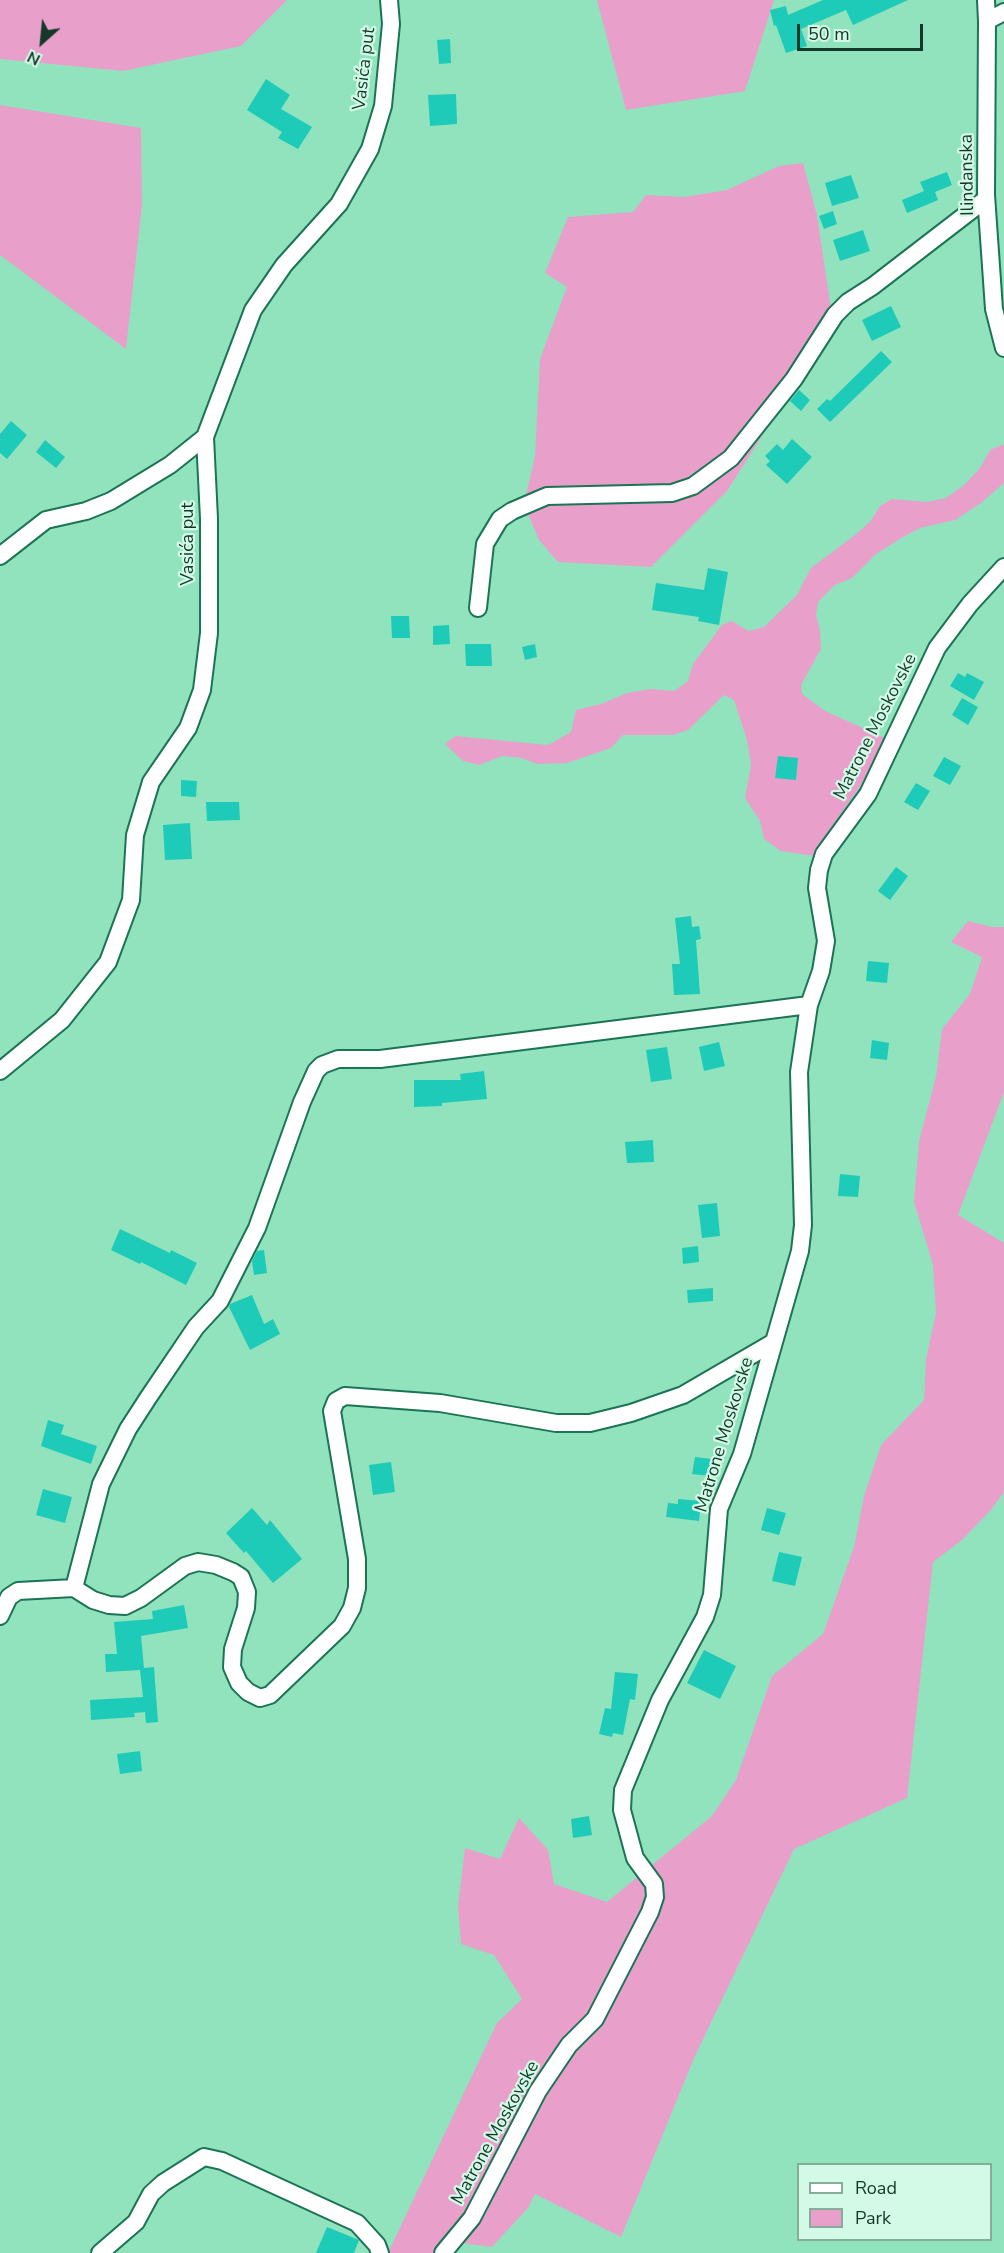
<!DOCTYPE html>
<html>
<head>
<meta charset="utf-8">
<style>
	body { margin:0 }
	#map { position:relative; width:1004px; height:2253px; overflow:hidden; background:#90e3bc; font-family:"Nunito Sans",sans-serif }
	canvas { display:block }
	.legend { position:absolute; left:797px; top:2163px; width:195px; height:78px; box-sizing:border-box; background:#d2fae6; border:2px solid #86ac9a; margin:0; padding:8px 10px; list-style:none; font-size:18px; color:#153829 }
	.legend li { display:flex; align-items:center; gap:12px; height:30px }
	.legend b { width:30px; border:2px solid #86ac9a }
	.north { position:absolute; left:12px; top:12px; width:60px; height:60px; -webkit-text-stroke:4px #d2fae6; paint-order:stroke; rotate:207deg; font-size:16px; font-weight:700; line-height:24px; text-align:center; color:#153829 }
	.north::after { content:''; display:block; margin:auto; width:21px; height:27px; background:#153829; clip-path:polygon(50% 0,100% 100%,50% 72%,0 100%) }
	.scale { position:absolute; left:797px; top:24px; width:126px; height:27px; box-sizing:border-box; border:3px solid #153829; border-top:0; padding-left:8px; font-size:18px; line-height:21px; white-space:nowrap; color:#153829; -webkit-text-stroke:4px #d2fae6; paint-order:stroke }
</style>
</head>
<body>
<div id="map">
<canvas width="1004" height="2253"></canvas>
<ul class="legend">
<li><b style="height:8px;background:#fff"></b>Road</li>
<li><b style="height:16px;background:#e8a0cb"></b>Park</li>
</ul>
<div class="north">N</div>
<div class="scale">50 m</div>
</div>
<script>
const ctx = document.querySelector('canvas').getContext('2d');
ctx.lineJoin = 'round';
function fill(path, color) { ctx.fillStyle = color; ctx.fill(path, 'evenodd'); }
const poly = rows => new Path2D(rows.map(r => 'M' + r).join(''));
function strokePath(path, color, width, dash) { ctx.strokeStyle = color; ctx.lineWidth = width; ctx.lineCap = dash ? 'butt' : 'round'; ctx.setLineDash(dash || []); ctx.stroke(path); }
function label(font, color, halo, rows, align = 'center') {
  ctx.font = font + ' "Nunito Sans",sans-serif'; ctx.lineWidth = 4.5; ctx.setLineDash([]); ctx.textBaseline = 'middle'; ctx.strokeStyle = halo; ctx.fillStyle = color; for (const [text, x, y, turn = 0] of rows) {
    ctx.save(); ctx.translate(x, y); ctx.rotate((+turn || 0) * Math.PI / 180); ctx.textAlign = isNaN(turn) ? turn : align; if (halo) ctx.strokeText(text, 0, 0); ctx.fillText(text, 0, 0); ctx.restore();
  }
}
fill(poly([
	[0,0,287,0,241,46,123,71,0,59],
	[597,0,774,0,745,91,626,110],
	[0,105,141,128,142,205,126,349,0,255],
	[803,163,817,215,831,309,782,405,727,491,651,567,558,562,539,540,524,504,535,456,540,359,567,287,545,273,568,217,633,212,646,195,684,197,727,190,779,166],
	[1004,444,1004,483,981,503,955,520,920,528,903,537,876,554,852,578,835,585,818,602,816,614,820,631,821,649,801,685,802,694,825,711,885,738,861,785,825,836,814,856,781,851,764,839,760,821,745,798,751,765,747,740,734,700,724,695,688,730,673,735,623,735,611,748,567,763,538,764,521,758,502,756,479,765,463,761,445,744,455,736,548,745,571,732,576,710,601,704,627,693,651,689,674,691,688,681,693,664,722,625,732,621,748,631,764,627,797,595,811,568,855,535,870,522,880,506,892,499,927,502,946,498,964,485,980,468,990,450],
	[968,921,992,927,1004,927,1004,1092,958,1215,1004,1243,1004,1492,991,1510,962,1540,933,1562,907,1798,794,1849,694,2058,621,2237,535,2194,528,2208,492,2247,447,2241,435,2253,388,2253,497,2023,522,1999,494,1955,461,1944,458,1906,465,1848,500,1859,519,1818,548,1850,554,1884,607,1902,712,1816,736,1780,772,1676,823,1634,854,1547,864,1496,881,1445,924,1400,926,1359,936,1313,933,1265,914,1202,919,1141,936,1077,942,1029,970,994,982,957,951,942]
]), '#e8a0cb');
fill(poly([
	[823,0,908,0,853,25,846,10,801,29,807,46,786,53,776,25,774,26,770,10,786,6,788,15],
	[450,39,451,63,439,64,437,40],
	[266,79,290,95,281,109,312,127,298,149,278,138,282,132,247,110],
	[456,94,457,124,430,126,428,95],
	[947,172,952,185,935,192,938,200,907,213,902,200,924,191,920,182],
	[851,175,859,198,832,206,825,183],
	[833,211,837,224,824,229,819,216],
	[863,230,870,251,840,261,833,240],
	[891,306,901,327,872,341,862,320],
	[881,351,892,362,830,422,817,409,827,399,830,401],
	[799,390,810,400,801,411,790,401],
	[11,421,27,435,7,459,0,453,0,434],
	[792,439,812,457,787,484,766,465,770,461,765,456,777,444,783,450],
	[45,440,65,457,56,468,36,452],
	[708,568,728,572,719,625,698,621,699,617,652,610,656,583,704,590],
	[391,616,409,616,410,638,392,638],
	[449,625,450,644,433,645,433,626],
	[465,644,491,644,492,666,466,666],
	[535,644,537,657,525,660,522,647],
	[958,673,965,677,967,673,984,682,974,700,950,686],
	[962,698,978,707,968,725,952,715],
	[778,756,798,758,796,780,775,778],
	[944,757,961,766,950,785,933,776],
	[181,780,197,781,196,797,181,796],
	[916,783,930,791,918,810,904,802],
	[206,802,239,802,240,820,207,821],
	[190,823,192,859,165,860,163,825],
	[896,867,908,876,890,900,878,891],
	[691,916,692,927,699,926,701,939,696,940,700,994,674,995,672,964,680,964,675,918],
	[868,961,889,963,887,983,866,981],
	[872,1040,889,1043,887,1060,870,1058],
	[719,1042,725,1066,704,1071,699,1047],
	[667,1047,672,1079,651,1082,646,1050],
	[484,1071,487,1099,442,1103,442,1106,414,1107,414,1080,461,1080,460,1074],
	[653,1140,654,1162,627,1163,625,1142],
	[840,1174,860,1176,858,1197,838,1196],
	[717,1203,720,1236,702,1238,698,1205],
	[120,1229,170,1253,171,1250,197,1263,186,1285,141,1262,140,1264,111,1250],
	[698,1246,699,1262,683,1264,682,1248],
	[264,1250,267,1273,254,1275,252,1261,257,1251],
	[713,1288,713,1301,688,1303,687,1290],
	[252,1295,264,1324,273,1319,280,1334,250,1350,229,1307,230,1304],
	[48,1420,64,1425,61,1434,97,1446,91,1464,41,1446],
	[695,1457,712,1459,710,1476,692,1474],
	[391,1462,395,1492,373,1495,369,1465],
	[43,1489,72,1497,65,1523,36,1515],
	[678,1499,701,1501,699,1521,666,1517,668,1503,678,1504],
	[252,1508,267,1525,270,1520,302,1559,273,1583,246,1551,244,1553,226,1533],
	[767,1508,786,1513,779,1535,761,1530],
	[779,1552,802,1557,795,1586,772,1581],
	[184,1605,188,1628,141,1636,144,1668,154,1667,158,1722,146,1723,145,1712,134,1713,135,1717,91,1720,90,1700,143,1697,140,1670,106,1672,105,1654,117,1654,114,1622,153,1619,152,1611],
	[704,1650,736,1666,720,1699,687,1683],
	[615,1672,638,1674,635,1700,630,1699,623,1735,613,1733,612,1737,599,1734,605,1708,611,1709],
	[140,1751,142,1771,120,1774,117,1754],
	[589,1816,592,1835,573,1838,571,1819],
	[327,2227,359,2240,354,2253,316,2253]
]), '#1ecbb8');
const minor = poly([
	[986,0,987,21,986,195,994,309,1004,348],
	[987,21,1004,12],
	[0,556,46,520,86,511,111,501,170,465,205,437],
	[478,608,485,544,500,519,512,511,547,496,672,493,693,486,731,458,794,379,835,315,848,302,873,286,986,199],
	[0,1071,62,1020,108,962,131,900,135,835,151,782,188,728,202,690,209,633,209,519,205,437,253,310,284,265,339,204,370,149,383,106,391,24,389,0],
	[74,1588,101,1484,128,1429,148,1398,196,1327,220,1301,257,1228,302,1102,316,1071,322,1065,338,1059,380,1059,809,1005],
	[0,1616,9,1597,18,1591,74,1588,93,1600,109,1605,125,1606,141,1598,185,1566,198,1562,216,1565,233,1572,241,1577,247,1592,246,1608,233,1649,232,1667,239,1683,248,1692,260,1698,270,1695,342,1626,352,1608,357,1588,357,1559,332,1411,336,1401,345,1396,440,1403,556,1423,590,1423,631,1413,683,1395,774,1342],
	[100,2253,136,2222,151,2194,163,2183,204,2157,222,2161,357,2223,377,2245,380,2253],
	[443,2253,472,2218,538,2091,569,2045,595,2019,650,1912,655,1897,654,1884,635,1858,622,1810,623,1790,660,1700,705,1617,712,1595,719,1509,742,1454,800,1251,803,1225,799,1072,809,1005,821,971,826,941,817,888,819,870,824,854,868,794,937,648,970,604,1004,567]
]);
strokePath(minor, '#1b7453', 20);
strokePath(minor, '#fff', 16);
label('18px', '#153829', '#d2fae6', [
	["Vasića put",365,69,-83],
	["Ilindanska",968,175,-91],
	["Vasića put",189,544,-90],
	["Matrone Moskovske",876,727,-63],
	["Matrone Moskovske",725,1435,-73],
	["Matrone Moskovske",496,2133,-61]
]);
</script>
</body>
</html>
